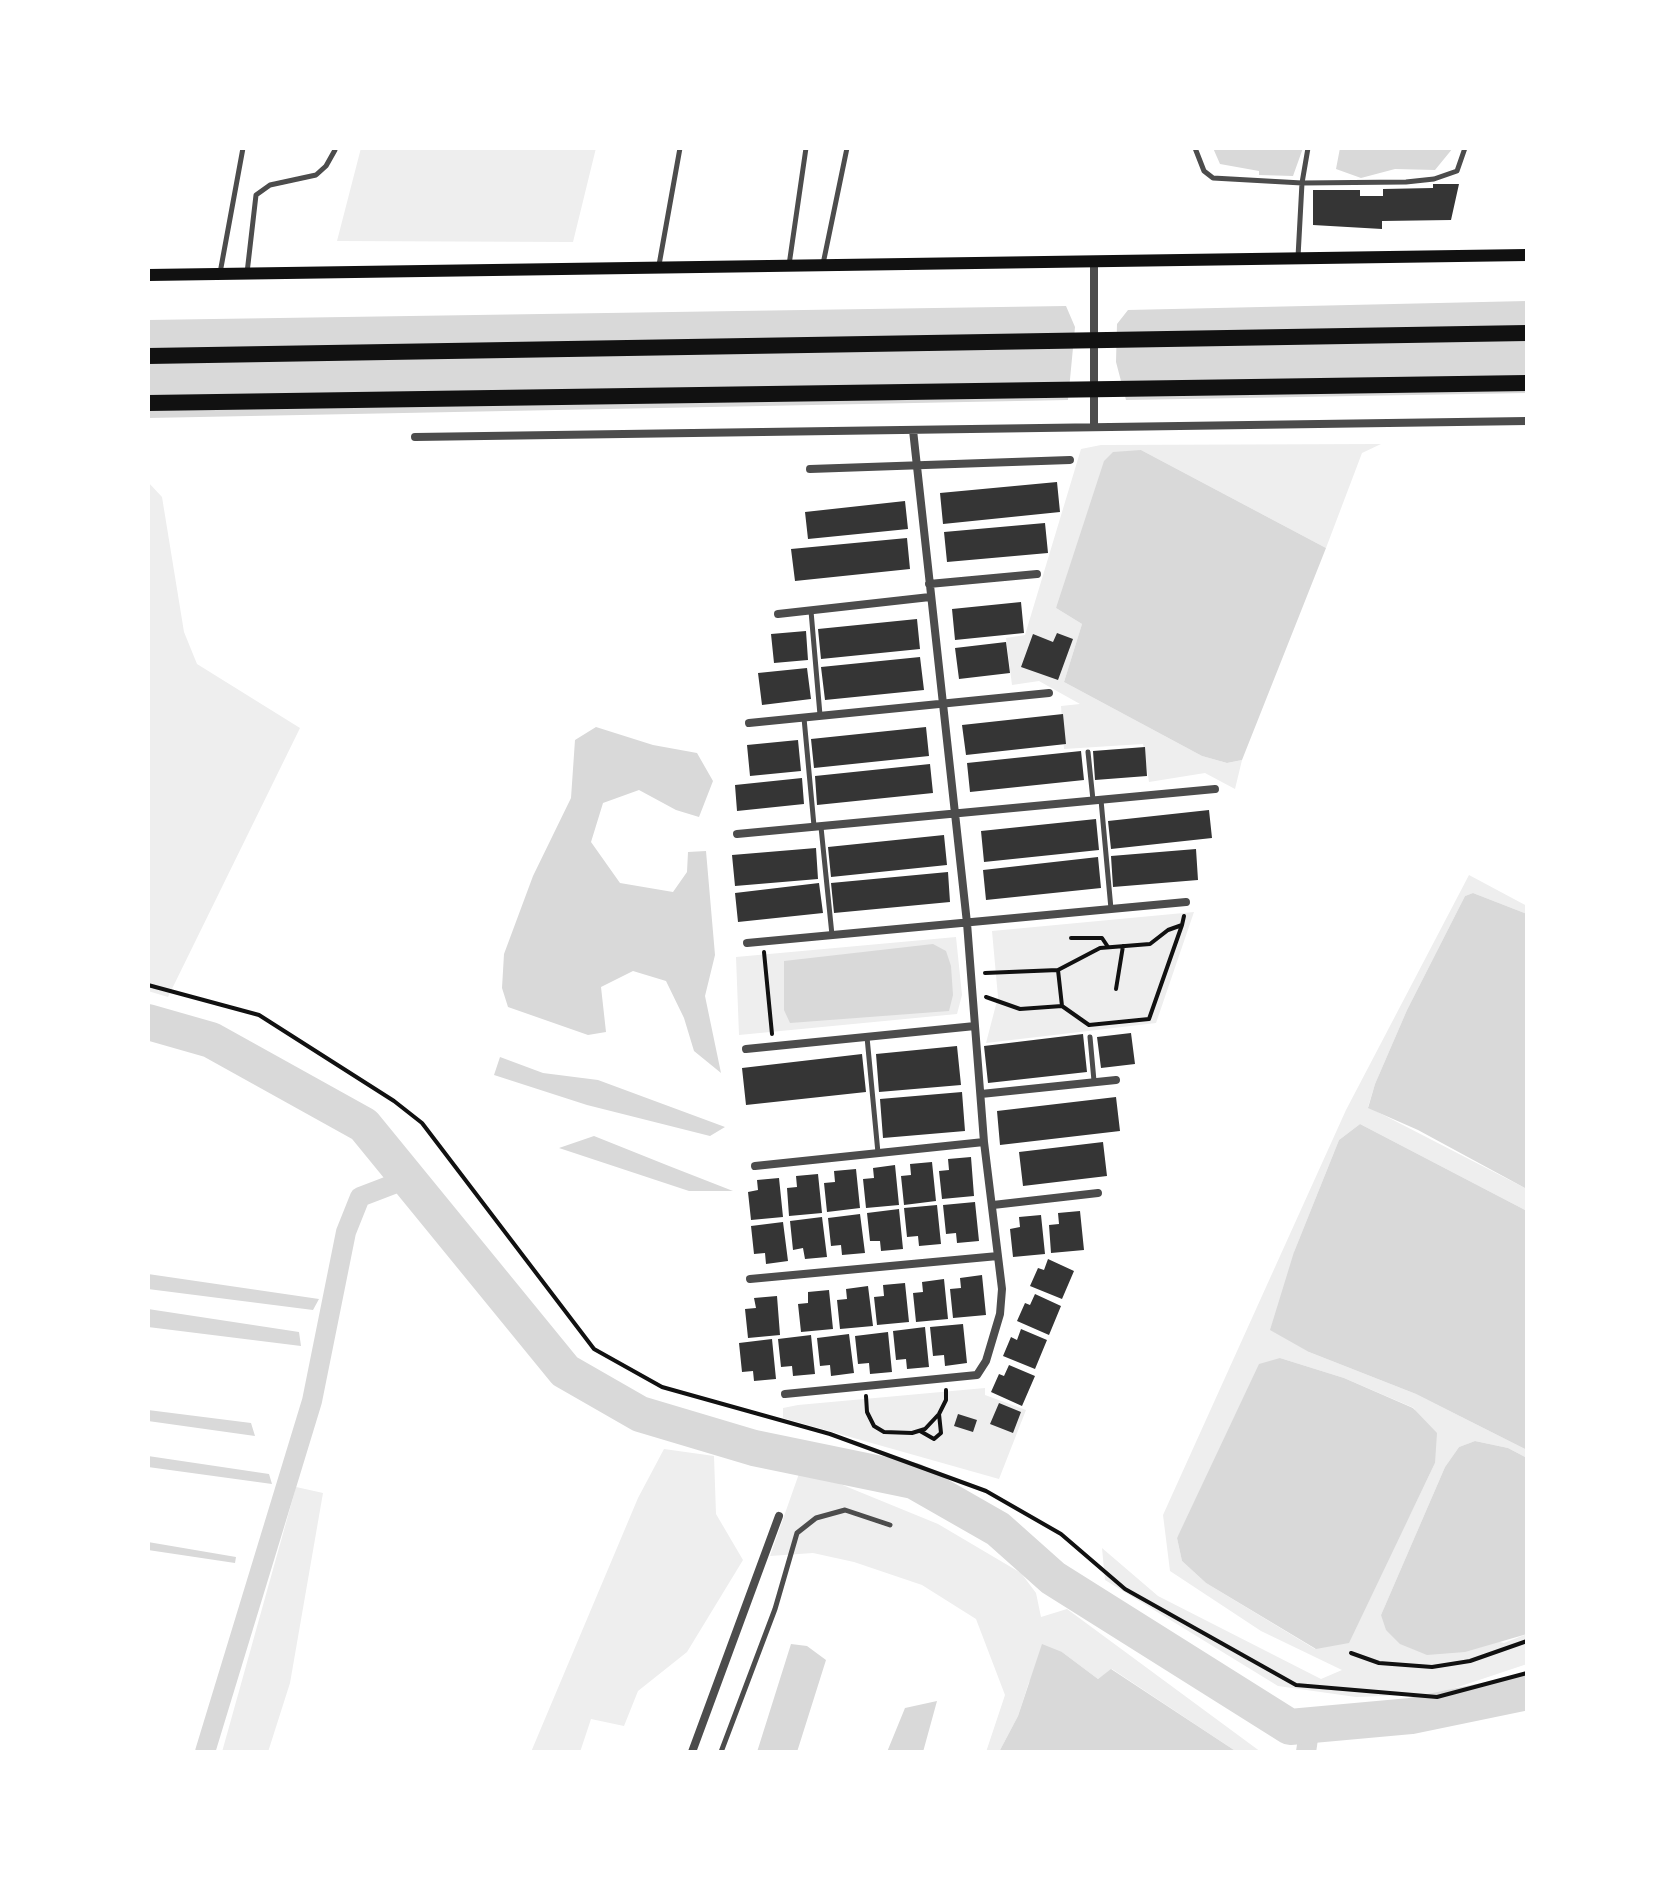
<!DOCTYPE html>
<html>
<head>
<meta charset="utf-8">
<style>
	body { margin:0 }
	#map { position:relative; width:1675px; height:1900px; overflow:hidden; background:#fff; font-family:"Public Sans",sans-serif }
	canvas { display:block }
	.frame { position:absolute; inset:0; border:150px solid #fff; pointer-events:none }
</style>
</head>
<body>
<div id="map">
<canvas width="1675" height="1900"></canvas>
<div class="frame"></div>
</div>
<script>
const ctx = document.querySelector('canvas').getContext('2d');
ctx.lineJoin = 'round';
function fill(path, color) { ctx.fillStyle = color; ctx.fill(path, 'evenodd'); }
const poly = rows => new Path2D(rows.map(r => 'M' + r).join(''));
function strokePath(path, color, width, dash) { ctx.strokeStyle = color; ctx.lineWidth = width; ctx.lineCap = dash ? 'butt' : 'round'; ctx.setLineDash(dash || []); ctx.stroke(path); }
fill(poly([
	[361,148,596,148,573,242,337,241],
	[1381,444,1362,453,1326,548,1141,450,1056,608,1082,624,1064,682,1202,756,1227,763,1242,760,1235,789,1205,773,1149,782,1143,744,1064,749,1061,706,1080,704,1039,681,1012,685,1006,638,1025,635,1081,449,1101,445],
	[148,482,162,497,184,632,197,664,300,728,168,997,148,991],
	[1469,875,1527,906,1527,914,1473,893,1465,896,1407,1010,1375,1084,1368,1107,1525,1188,1527,1185,1527,1211,1360,1124,1339,1140,1294,1252,1309,1352,1416,1394,1527,1450,1527,1458,1508,1448,1475,1441,1459,1447,1445,1467,1381,1615,1504,1643,1527,1634,1527,1664,1437,1694,1356,1697,1278,1686,1105,1580,1102,1548,1158,1596,1321,1679,1342,1670,1261,1631,1170,1571,1163,1515,1346,1110],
	[1280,1358,1344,1378,1414,1408,1435,1463,1410,1515,1315,1649,1206,1583,1182,1561,1177,1538],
	[1194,912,1156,1023,986,1043,998,997,992,931],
	[956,937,962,995,957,1014,739,1035,736,957],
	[985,1388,985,1395,1026,1410,999,1479,783,1418,783,1408,798,1405],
	[664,1449,714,1456,716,1514,743,1560,687,1652,638,1691,624,1726,591,1719,580,1752,531,1752,638,1498],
	[801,1468,938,1524,1021,1573,1036,1593,1041,1617,1067,1609,1261,1752,1237,1752,1112,1669,1098,1679,1062,1652,1029,1682,1018,1716,999,1752,986,1752,1005,1695,976,1619,922,1585,854,1562,813,1553,770,1556],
	[296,1487,323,1493,290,1683,268,1752,222,1752]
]), '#eee');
fill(poly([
	[1213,148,1303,148,1293,176,1259,175,1259,171,1220,164],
	[1340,148,1384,149,1453,148,1435,170,1395,169,1361,178,1336,169],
	[1527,301,1527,393,1126,400,1116,362,1117,324,1128,310],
	[1066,306,1075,327,1068,400,148,418,148,320],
	[1141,450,1326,548,1242,760,1227,763,1202,756,1064,682,1082,624,1056,608,1104,461,1113,452],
	[596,727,653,745,697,753,713,781,699,817,676,810,639,790,603,803,591,842,620,883,673,892,687,872,688,852,706,851,715,955,705,996,721,1073,694,1051,684,1018,666,981,633,971,601,987,606,1032,588,1035,508,1007,502,988,504,954,533,876,571,798,575,740],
	[1473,893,1527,914,1525,1188,1418,1130,1368,1108,1375,1084,1407,1010,1465,896],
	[933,944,946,951,951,966,953,995,949,1011,790,1023,784,1010,784,961],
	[500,1057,543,1073,598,1080,725,1127,710,1136,587,1105,494,1075],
	[1360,1124,1527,1211,1527,1450,1416,1394,1309,1352,1270,1330,1294,1252,1339,1140],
	[594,1136,669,1166,733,1191,689,1191,559,1148],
	[148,1274,319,1299,313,1310,148,1289],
	[148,1309,299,1332,301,1346,148,1327],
	[1280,1358,1344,1378,1413,1408,1437,1433,1435,1463,1349,1643,1316,1649,1206,1583,1182,1561,1177,1538,1259,1364],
	[148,1410,251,1423,255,1436,148,1421],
	[1475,1441,1508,1448,1527,1458,1527,1634,1465,1652,1427,1655,1400,1644,1386,1630,1381,1615,1445,1467,1459,1447],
	[148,1456,269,1474,272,1484,148,1467],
	[148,1542,236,1557,235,1563,148,1550],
	[791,1644,807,1646,826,1660,797,1752,757,1752],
	[1042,1644,1062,1652,1098,1679,1111,1669,1237,1752,999,1752,1018,1716],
	[937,1701,923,1752,887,1752,905,1708]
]), '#d9d9d9');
strokePath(poly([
	[205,1752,312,1401,346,1232,360,1197,407,1179],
	[1306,1752,1310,1725]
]), '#d9d9d9', 20);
strokePath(poly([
	[148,1022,211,1040,364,1125,565,1371,640,1414,754,1448,914,1481,998,1529,1053,1578,1290,1727,1411,1716,1527,1692]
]), '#d9d9d9', 36);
fill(poly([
	[1433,184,1459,184,1451,220,1382,221,1382,229,1313,225,1313,190,1360,190,1360,196,1383,196,1383,189,1433,188],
	[1057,482,1060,512,943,524,940,493],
	[905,501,908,529,808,539,805,512],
	[1045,523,1048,553,947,562,944,532],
	[907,538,910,569,795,581,791,549],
	[1021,602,1024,633,955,640,952,609],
	[917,619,920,649,821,659,818,629],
	[806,631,808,660,774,663,771,634],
	[1057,633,1073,639,1058,680,1021,667,1033,634,1053,642],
	[1006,642,1010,673,959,679,955,648],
	[920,657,924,690,825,700,821,667],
	[807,668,811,699,762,705,758,673],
	[1063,714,1066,744,966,755,962,725],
	[926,727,929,756,814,768,811,739],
	[798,740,801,771,750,776,747,745],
	[1145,747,1147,776,1095,780,1093,751],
	[1081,751,1084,780,970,792,967,763],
	[930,764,933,793,817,805,815,776],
	[802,778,804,804,737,811,735,785],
	[1209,810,1212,838,1111,849,1108,821],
	[1096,819,1099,850,984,862,981,831],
	[944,835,947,865,831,877,828,847],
	[816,848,818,879,735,886,732,855],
	[1196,849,1198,880,1113,887,1111,856],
	[1098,857,1101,888,986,900,983,870],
	[948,872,950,902,834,913,831,883],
	[819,883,823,913,738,922,735,893],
	[1131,1033,1135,1064,1101,1068,1097,1037],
	[1083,1034,1087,1072,988,1083,984,1046],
	[957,1046,961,1085,879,1092,876,1054],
	[862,1054,866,1092,746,1105,742,1068],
	[962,1092,965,1131,883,1138,880,1099],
	[1116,1097,1120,1131,1000,1145,997,1111],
	[1103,1142,1107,1176,1023,1186,1019,1152],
	[971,1157,974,1196,942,1199,939,1171,949,1170,948,1159],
	[932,1162,936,1201,904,1205,901,1176,911,1175,910,1164],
	[895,1165,899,1205,866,1208,863,1179,874,1178,873,1168],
	[856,1169,860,1208,827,1212,824,1183,835,1182,834,1171],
	[818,1174,822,1213,789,1216,787,1188,797,1187,796,1176],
	[779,1178,783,1217,751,1220,748,1192,758,1190,757,1180],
	[975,1202,979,1241,957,1243,956,1233,946,1234,943,1205],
	[937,1205,941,1244,919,1246,918,1236,907,1237,904,1208],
	[899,1209,903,1249,881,1251,880,1241,870,1241,867,1213],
	[1080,1211,1084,1250,1051,1253,1049,1225,1059,1224,1058,1213],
	[860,1214,865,1253,842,1255,841,1245,831,1246,828,1218],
	[1041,1215,1045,1254,1013,1257,1010,1229,1020,1227,1019,1217],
	[822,1217,827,1257,805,1259,803,1248,793,1250,790,1221],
	[783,1222,788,1261,766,1264,765,1253,754,1254,751,1226],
	[1048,1259,1074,1271,1062,1299,1030,1286,1038,1268,1044,1270],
	[982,1275,986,1315,953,1318,950,1289,961,1288,960,1278],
	[944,1279,948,1319,916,1322,913,1293,923,1292,922,1282],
	[905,1283,909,1322,877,1325,874,1297,884,1296,883,1285],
	[868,1286,873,1326,840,1329,837,1300,847,1299,846,1289],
	[829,1290,833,1329,801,1332,798,1304,808,1303,808,1292],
	[1035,1294,1061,1306,1049,1335,1017,1321,1025,1303,1030,1305],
	[777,1296,780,1335,748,1338,745,1309,756,1308,754,1298],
	[963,1324,967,1363,945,1366,944,1355,933,1356,930,1327],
	[925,1327,929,1367,907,1369,906,1359,896,1360,893,1331],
	[1021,1329,1047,1340,1035,1369,1003,1356,1011,1337,1017,1340],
	[888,1332,892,1372,870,1374,869,1363,858,1364,855,1336],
	[849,1334,854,1373,831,1376,830,1365,820,1366,817,1338],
	[811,1335,815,1374,793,1376,792,1366,781,1367,778,1339],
	[772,1339,776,1379,754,1381,753,1371,742,1372,739,1343],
	[1009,1365,1035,1376,1022,1406,991,1392,999,1374,1004,1376],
	[999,1403,1021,1412,1013,1433,990,1424],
	[958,1414,977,1420,973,1432,954,1426]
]), '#353535');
strokePath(poly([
	[1071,938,1102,938,1108,947],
	[764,952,772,1034],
	[985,973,1058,970],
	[148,985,259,1015,394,1101,422,1123,594,1349,662,1387,830,1434,986,1491,1061,1534,1125,1589,1296,1685,1437,1697,1527,1673],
	[1116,989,1123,946],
	[986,997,1020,1009,1062,1006,1058,970,1100,948,1150,944,1168,930,1182,925,1184,916],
	[1062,1006,1089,1025,1149,1019,1182,925],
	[866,1396,867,1412,874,1426,884,1432,912,1433,925,1429,939,1414,946,1400,946,1390],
	[920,1431,934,1439,941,1433,939,1414],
	[1351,1653,1379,1663,1432,1667,1470,1661,1527,1641]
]), '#111', 4);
strokePath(poly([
	[1195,148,1204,171,1213,178,1302,183,1406,182,1434,179,1457,171,1465,148],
	[1298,257,1302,183,1308,148],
	[823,264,847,148],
	[659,265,680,148],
	[789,265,806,148],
	[220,273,243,148],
	[247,273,256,195,270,185,316,175,326,166,335,150],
	[811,611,820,715],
	[804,718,814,826],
	[1088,752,1093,800],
	[1101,800,1111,909],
	[821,827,832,935],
	[867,1037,878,1153],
	[1090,1037,1094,1081],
	[721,1752,775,1609,797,1533,816,1518,845,1510,890,1525]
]), '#4c4c4c', 5);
strokePath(poly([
	[1094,261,1094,427],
	[415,437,1527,421],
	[810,469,1070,460],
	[929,584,1037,574],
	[778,614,930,597],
	[749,723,1049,693],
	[737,834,1215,789],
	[747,943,1186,902],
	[746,1049,975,1026],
	[981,1094,1116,1080],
	[755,1166,984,1142],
	[993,1205,1098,1193],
	[750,1279,998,1256],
	[785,1394,977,1375,986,1361,1000,1314,1002,1289,984,1142,967,923,913,430],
	[692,1752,779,1516]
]), '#4c4c4c', 8);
strokePath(poly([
	[148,275,1527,255]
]), '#111', 12);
strokePath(poly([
	[148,356,1527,333],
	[148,403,1527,383]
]), '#111', 16);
</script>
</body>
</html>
